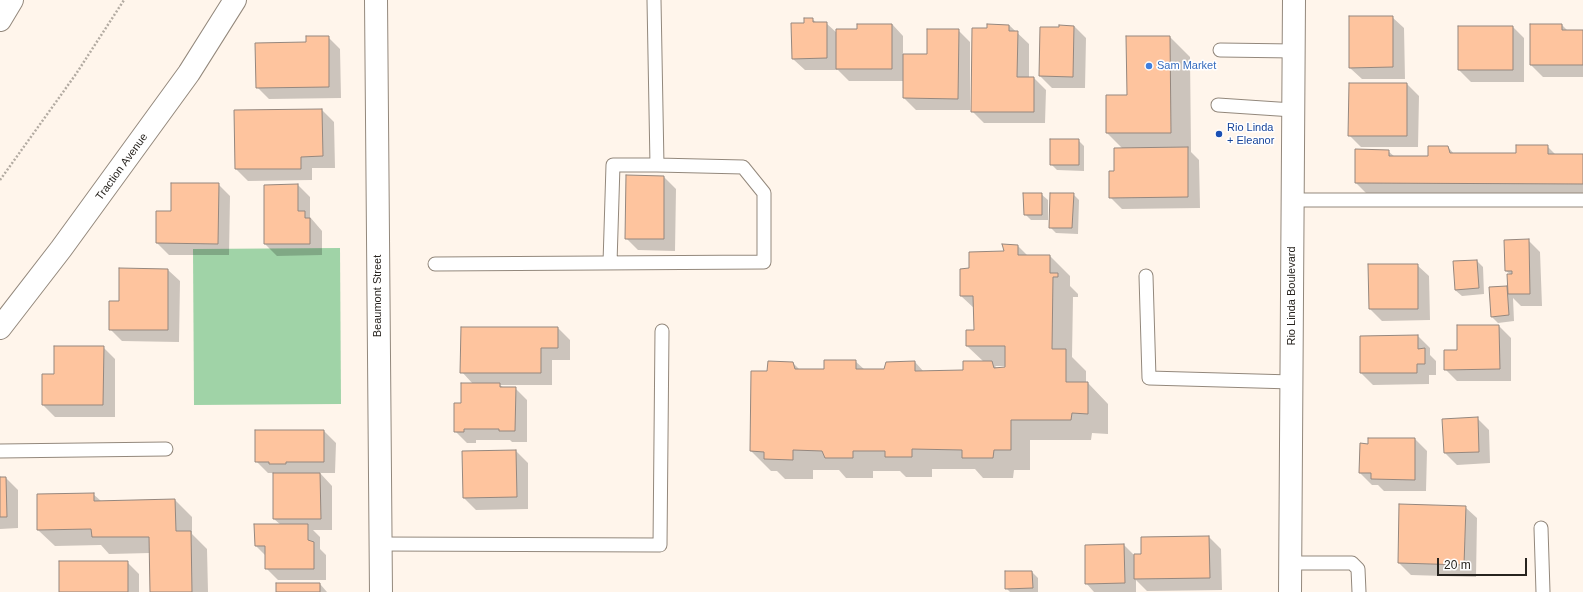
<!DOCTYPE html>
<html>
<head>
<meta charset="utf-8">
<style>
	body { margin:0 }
	#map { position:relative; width:1583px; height:592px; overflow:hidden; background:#fff5eb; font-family:Arial,sans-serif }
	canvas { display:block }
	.scale { position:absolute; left:1437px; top:558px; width:90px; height:18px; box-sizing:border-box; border:2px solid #27231e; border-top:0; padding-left:5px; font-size:12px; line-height:14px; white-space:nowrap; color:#27231e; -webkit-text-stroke:3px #fff; paint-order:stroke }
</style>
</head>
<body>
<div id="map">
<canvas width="1583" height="592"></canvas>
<div class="scale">20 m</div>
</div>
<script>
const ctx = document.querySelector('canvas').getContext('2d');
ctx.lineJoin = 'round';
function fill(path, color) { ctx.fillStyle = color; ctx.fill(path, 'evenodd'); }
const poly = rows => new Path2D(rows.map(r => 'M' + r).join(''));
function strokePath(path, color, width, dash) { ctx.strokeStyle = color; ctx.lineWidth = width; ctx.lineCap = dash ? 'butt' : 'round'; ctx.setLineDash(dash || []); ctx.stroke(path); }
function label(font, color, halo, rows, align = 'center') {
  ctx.font = font + ' Arial,sans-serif'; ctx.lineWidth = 3; ctx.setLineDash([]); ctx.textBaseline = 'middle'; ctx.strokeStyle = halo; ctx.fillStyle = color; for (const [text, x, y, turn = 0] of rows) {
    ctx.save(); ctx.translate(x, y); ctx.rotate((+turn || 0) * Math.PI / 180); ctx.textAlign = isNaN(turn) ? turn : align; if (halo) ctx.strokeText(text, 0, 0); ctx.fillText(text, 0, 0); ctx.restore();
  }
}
fill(poly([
	[340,248,341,404,194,405,193,249]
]), '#a0d3a7');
fill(poly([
	[1392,17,1404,28,1405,79,1362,79,1350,68],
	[812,19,817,23,826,23,837,33,892,24,903,36,903,55,928,55,958,30,970,42,970,110,916,110,904,98,904,81,849,81,838,70,805,70,793,59,805,24],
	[1009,25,1029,44,1029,78,1034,78,1046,90,1045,123,984,123,972,111,988,29],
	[1531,25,1562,25,1568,31,1583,31,1583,77,1543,77,1531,65],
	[1074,26,1086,38,1085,88,1052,88,1040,76,1060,28],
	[1512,26,1524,38,1524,82,1471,82,1459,70],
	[328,37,340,49,341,98,269,99,257,87,307,43],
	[1170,37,1190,57,1191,152,1199,160,1200,208,1122,209,1110,197,1115,172,1123,149,1107,133,1128,96],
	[1407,84,1419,96,1418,147,1361,147,1349,135],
	[322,110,334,122,335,168,312,168,312,180,248,181,236,169],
	[1078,140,1084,146,1084,171,1057,170,1051,164],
	[1547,146,1556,155,1583,155,1583,200,1373,200,1356,183,1388,151,1395,157,1429,157,1448,147,1454,154,1517,154],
	[627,176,664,177,676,189,675,251,638,250,626,238],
	[218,184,230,196,229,255,169,255,157,243,172,212],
	[298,185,310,197,310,217,322,231,322,255,277,256,265,244,265,186],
	[1041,194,1048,200,1048,220,1031,220,1025,214],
	[1073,194,1079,200,1078,234,1056,233,1050,227],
	[1528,240,1540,252,1542,306,1521,306,1513,298,1514,321,1498,323,1491,316,1507,287,1509,289,1510,274,1506,271],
	[1018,246,1028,256,1050,256,1070,276,1070,286,1078,294,1078,297,1073,297,1072,357,1086,371,1086,383,1088,383,1108,404,1108,434,1092,433,1091,440,1030,440,1030,470,1014,470,1013,478,983,478,975,469,932,469,932,477,906,477,900,471,873,471,873,478,846,478,839,470,813,470,813,479,785,479,777,471,771,471,751,451,768,372,793,363,800,370,825,370,855,361,865,370,884,370,915,362,924,372,964,371,984,362,967,346,975,331,975,309,961,296,970,269],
	[995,366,1006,366,1006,368,998,369],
	[1477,261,1483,267,1484,294,1462,296,1455,290],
	[1369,265,1417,265,1429,276,1430,320,1382,321,1370,309],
	[168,270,180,281,179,342,122,341,110,329,120,302],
	[1499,326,1511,338,1511,381,1457,381,1445,369,1458,351],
	[558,328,570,340,570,360,552,360,552,385,500,385,504,388,515,388,527,400,527,442,512,442,510,440,476,440,476,443,467,443,455,431,462,404,473,384,462,372],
	[1418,336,1430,348,1430,355,1436,361,1436,375,1429,375,1429,384,1373,385,1361,373],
	[103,347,115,359,115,417,55,417,43,405,55,375],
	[1477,418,1489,430,1490,463,1457,465,1445,453],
	[324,431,336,443,335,473,320,473,332,486,332,530,313,530,320,537,320,549,326,555,326,580,278,580,266,568,266,556,256,546,281,525,274,519,274,473,268,473,256,461],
	[1415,439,1427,451,1426,491,1384,491,1378,485,1372,485,1360,473,1369,445],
	[516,451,528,463,528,509,476,510,464,498,463,452],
	[0,478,6,478,18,490,18,528,0,529],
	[93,494,101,501,175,500,192,517,192,534,207,549,208,592,151,592,150,553,109,554,101,545,55,546,38,530],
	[1465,507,1477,518,1476,577,1411,575,1399,563],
	[1209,537,1221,549,1222,590,1147,591,1136,580,1136,592,1094,592,1086,583,1086,546,1124,545,1134,555,1142,555],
	[127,562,139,574,139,592,60,592],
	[1006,572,1032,572,1038,578,1038,592,1010,592,1006,588],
	[320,584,327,592,277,592]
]), '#0003');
const building = poly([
	[1349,16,1393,16,1393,67,1349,68,1349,16],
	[804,18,813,18,813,22,827,22,827,58,792,59,791,23,804,23,804,18],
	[857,24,892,24,892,69,836,69,836,29,857,29,857,24],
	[987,24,1009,25,1009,31,1018,31,1017,77,1034,77,1034,112,971,112,972,28,987,28,987,24],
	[1530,24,1562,24,1562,30,1583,30,1583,65,1530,65,1530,24],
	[1059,25,1074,26,1073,77,1039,76,1040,27,1059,27,1059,25],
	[1458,26,1513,26,1513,70,1458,70,1458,26],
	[927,29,959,29,958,99,903,98,903,54,927,54,927,29],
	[306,36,329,36,329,87,256,88,255,43,306,42,306,36],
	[1126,36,1170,36,1171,133,1106,133,1106,95,1127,95,1126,36],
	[1349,83,1407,83,1407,136,1348,136,1349,83],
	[322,109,323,156,301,157,301,169,235,169,234,110,322,109],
	[1050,139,1079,139,1079,165,1050,165,1050,139],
	[1516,145,1548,145,1548,154,1583,154,1583,184,1355,183,1355,149,1389,150,1389,156,1428,156,1428,146,1448,146,1450,153,1516,153,1516,145],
	[1188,147,1188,197,1109,198,1109,171,1114,171,1114,148,1188,147],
	[626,175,664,176,664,239,625,239,626,175],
	[171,183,219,183,218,244,156,243,156,211,171,211,171,183],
	[298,184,298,211,305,211,305,218,310,218,310,244,264,244,264,185,298,184],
	[1023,193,1042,193,1042,215,1024,215,1023,193],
	[1050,193,1074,193,1072,228,1049,228,1050,193],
	[1529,239,1530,294,1508,294,1507,274,1512,274,1512,271,1505,271,1504,240,1529,239],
	[1002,244,1018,245,1018,255,1050,255,1050,273,1058,273,1058,277,1053,277,1052,349,1066,349,1066,382,1088,382,1088,414,1072,413,1071,420,1011,420,1011,450,994,450,993,458,962,458,962,450,912,449,912,457,885,457,885,451,853,451,853,458,825,458,822,451,793,450,793,460,764,459,764,452,750,451,751,371,767,371,768,361,793,362,795,369,824,369,824,360,856,360,856,369,884,369,886,362,915,361,915,371,963,370,963,361,992,361,994,368,1005,367,1005,346,966,346,966,330,974,330,973,296,960,296,960,269,969,268,969,252,1004,251,1002,244],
	[1477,260,1479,288,1455,290,1453,261,1477,260],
	[1368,264,1418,264,1418,309,1369,309,1368,264],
	[119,268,168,269,168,330,109,330,109,301,119,301,119,268],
	[1507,286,1509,315,1491,317,1489,287,1507,286],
	[1457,325,1499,325,1500,369,1444,370,1444,350,1457,350,1457,325],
	[461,327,558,327,558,348,541,348,541,373,460,373,461,327],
	[1418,335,1418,349,1425,348,1425,364,1417,364,1417,373,1360,373,1360,336,1418,335],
	[54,346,104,346,103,405,42,405,42,374,54,374,54,346],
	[461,383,500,383,500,387,516,387,515,431,499,431,499,429,464,429,464,432,454,432,454,403,461,403,461,383],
	[1478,417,1479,452,1444,453,1442,419,1478,417],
	[255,430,324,430,324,462,286,462,286,464,269,464,269,462,255,462,255,430],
	[1368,438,1415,438,1415,480,1371,479,1371,473,1359,473,1360,443,1368,444,1368,438],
	[516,450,517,497,463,498,462,451,516,450],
	[273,473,320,473,321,519,273,519,273,473],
	[0,477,6,477,7,517,0,517,0,477],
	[94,493,94,501,175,499,176,531,191,531,192,592,150,592,149,537,92,537,91,529,37,530,37,494,94,493],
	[1399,504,1466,506,1464,565,1398,563,1399,504],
	[254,524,308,524,308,540,314,542,314,569,265,569,265,546,255,546,254,524],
	[1209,536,1210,578,1134,579,1134,554,1141,554,1141,537,1209,536],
	[1124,544,1125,583,1085,584,1085,545,1124,544],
	[59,561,128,561,128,592,59,592,59,561],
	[1005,571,1032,571,1033,588,1005,589,1005,571],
	[276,583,320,583,320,592,276,592,276,583]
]);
fill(building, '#fec49e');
strokePath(building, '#95877e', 1);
const service = poly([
	[1220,50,1294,51],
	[1218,105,1293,110],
	[1293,200,1583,200],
	[610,263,613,165,657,165],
	[435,264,764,262,764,193,743,167,657,165,654,0],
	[1146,276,1149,378,1292,382],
	[0,451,166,449],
	[1541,528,1543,592],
	[380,544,660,545,662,331],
	[1290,563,1352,563,1358,569,1359,592]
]);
const minor = poly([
	[376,0,381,592],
	[0,20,12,0],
	[0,328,61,249,189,73,235,0]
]);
const secondary = poly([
	[1290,592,1294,0]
]);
strokePath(service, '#93887c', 15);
strokePath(minor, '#93887c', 24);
strokePath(secondary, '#93887c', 24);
strokePath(poly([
	[0,180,76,74,124,0]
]), '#b3aba2', 2.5, [2, 2]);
strokePath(service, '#fff', 13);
strokePath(minor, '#fff', 22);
strokePath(secondary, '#fff', 22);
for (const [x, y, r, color] of [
	[1149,66,4,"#3f7fe0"],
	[1219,134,4,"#1a4fb4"]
]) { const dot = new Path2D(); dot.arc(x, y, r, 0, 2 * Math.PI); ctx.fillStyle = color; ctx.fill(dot); strokePath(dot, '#fff', 1.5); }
label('11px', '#366cbe', '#fff', [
	["Sam Market",1157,66]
], 'left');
label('11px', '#164399', '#fff', [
	["Rio Linda",1227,128],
	["+ Eleanor",1227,141]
], 'left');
label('11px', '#27231e', '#fff', [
	["Traction Avenue",122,167,-54],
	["Beaumont Street",378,296,-90],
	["Rio Linda Boulevard",1292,296,-90]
]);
</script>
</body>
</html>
